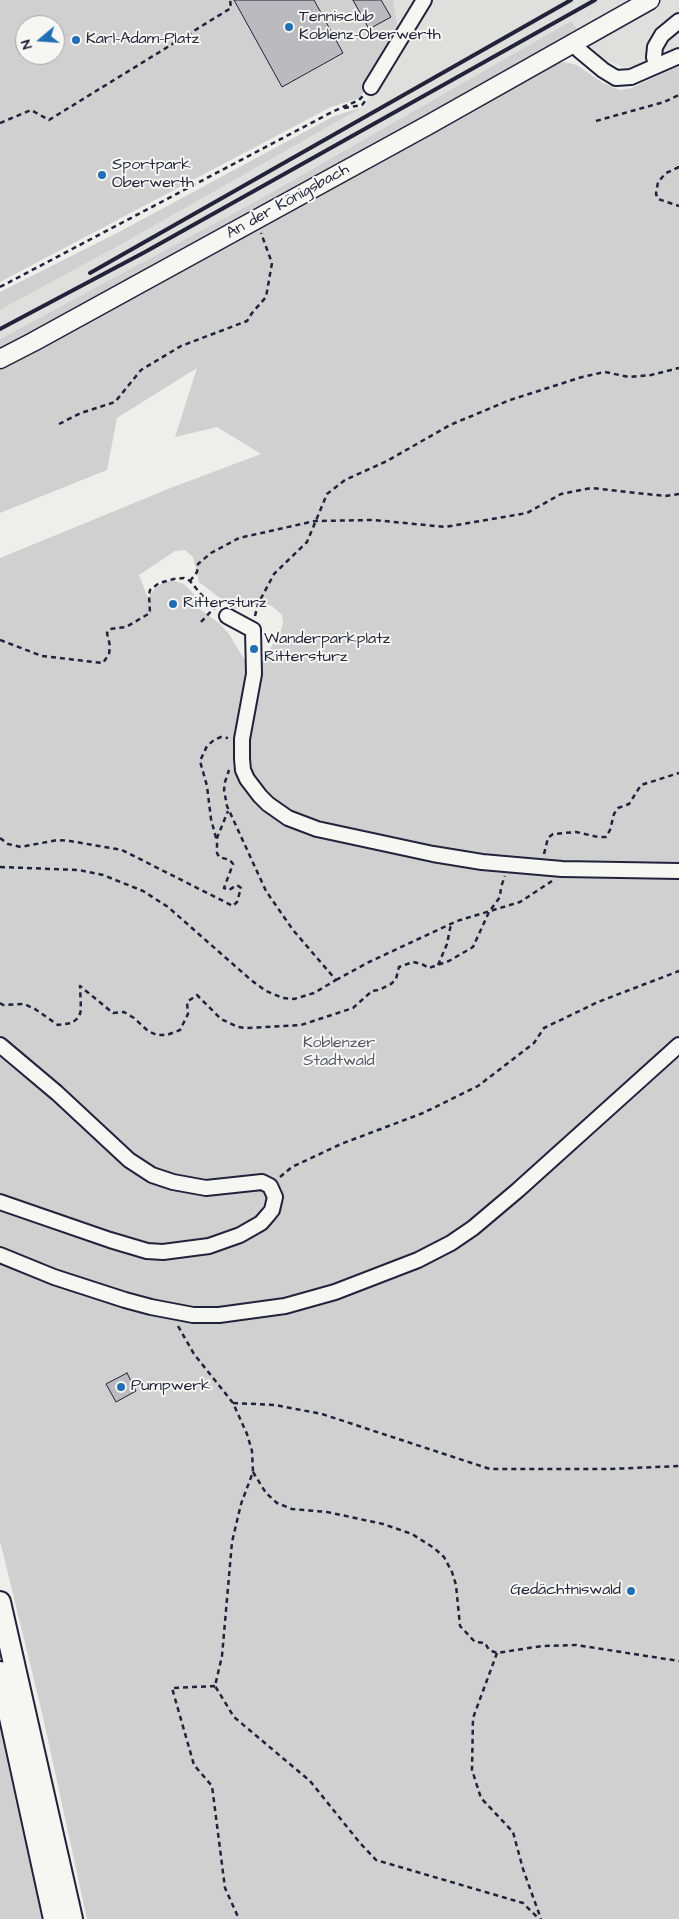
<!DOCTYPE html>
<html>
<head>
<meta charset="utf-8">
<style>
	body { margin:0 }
	#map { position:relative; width:679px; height:1919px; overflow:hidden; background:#eeeeeb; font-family:"Architects Daughter",sans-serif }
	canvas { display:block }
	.north { position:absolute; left:15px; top:15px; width:50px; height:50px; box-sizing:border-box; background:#f6f6f2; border:1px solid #a1a1a9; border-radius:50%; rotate:252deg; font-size:14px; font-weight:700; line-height:20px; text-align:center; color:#22223b }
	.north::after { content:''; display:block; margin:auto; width:18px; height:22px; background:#1f6fb2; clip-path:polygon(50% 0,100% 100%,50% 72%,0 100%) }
</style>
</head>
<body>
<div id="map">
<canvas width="679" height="1919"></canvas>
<div class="north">N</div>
</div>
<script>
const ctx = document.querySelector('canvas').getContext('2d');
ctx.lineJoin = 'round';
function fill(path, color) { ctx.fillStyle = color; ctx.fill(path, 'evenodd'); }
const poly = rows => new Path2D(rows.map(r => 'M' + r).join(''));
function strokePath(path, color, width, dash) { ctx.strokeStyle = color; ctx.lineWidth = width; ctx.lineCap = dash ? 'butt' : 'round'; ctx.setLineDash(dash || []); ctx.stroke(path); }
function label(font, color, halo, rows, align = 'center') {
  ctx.font = font + ' "Architects Daughter",sans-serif'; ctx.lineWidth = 4; ctx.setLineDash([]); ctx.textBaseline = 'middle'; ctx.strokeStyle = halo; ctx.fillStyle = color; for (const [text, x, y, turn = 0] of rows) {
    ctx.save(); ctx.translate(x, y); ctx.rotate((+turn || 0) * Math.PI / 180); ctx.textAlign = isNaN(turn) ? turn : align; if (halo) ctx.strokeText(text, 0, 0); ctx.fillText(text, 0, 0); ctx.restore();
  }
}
fill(poly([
	[393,0,679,0,679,48,633,68,622,67,599,58,571,21,258,200,0,339,0,310,120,245,363,107,402,46]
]), '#dfdfde');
fill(poly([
	[0,0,393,0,399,33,360,98,331,107,0,282],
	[25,25,55,25,55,55,25,55],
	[571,21,578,30,396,134,0,351,0,339,258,200],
	[564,62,577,65,603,83,620,90,632,88,679,65,679,1919,87,1919,43,1717,0,1541,0,558,173,487,261,454,217,427,175,437,197,368,117,418,107,470,0,513,0,368,548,65],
	[185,550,193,557,199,582,234,609,264,603,272,606,282,615,283,623,281,630,261,665,247,664,229,634,220,624,197,607,194,594,184,584,174,581,167,581,155,588,148,598,139,575,175,551],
	[363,107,120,245,0,310,0,292,119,232,334,116],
	[0,1729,15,1798,42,1919,0,1919]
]), '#d0d0d1');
const building = poly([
	[234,0,314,0,343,53,282,87,234,0],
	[353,0,381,0,391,17,369,29,353,0],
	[127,1373,136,1391,116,1402,106,1384,127,1373]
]);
fill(building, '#bbbbbf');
strokePath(building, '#22223b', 1);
const minor = poly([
	[574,43,579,50,603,70,616,78,631,77,679,56],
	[656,66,654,57,655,47,662,35,679,21],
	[371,87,424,0],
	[227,616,253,630,254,674,242,739,242,759,243,770,247,779,260,796,268,804,288,818,317,829,433,854,482,862,562,869,679,871],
	[0,1045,57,1093,129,1160,152,1175,173,1182,206,1188,262,1182,270,1186,275,1197,272,1210,268,1215,261,1223,240,1235,209,1246,163,1252,147,1251,110,1240,0,1202],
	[0,1255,54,1277,125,1300,151,1307,193,1315,219,1315,285,1306,335,1292,418,1260,451,1243,473,1228,518,1190,679,1045]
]);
const major = poly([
	[0,359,33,342,430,124,650,0]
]);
const highway = poly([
	[0,1602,72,1919],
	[0,1672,54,1919]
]);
strokePath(minor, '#22223b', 18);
strokePath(major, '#22223b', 21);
strokePath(highway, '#22223b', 24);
strokePath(poly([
	[344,108,362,105,366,100],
	[596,121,664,102,679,95],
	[0,123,31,110,49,120,231,8,230,0],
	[679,167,666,173,658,182,656,194,658,199,679,206],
	[0,287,334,111,359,100,363,96],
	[59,424,81,413,115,402,141,370,181,346,247,321,252,313,266,297,272,263,261,233],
	[190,581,197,572,198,564,211,553,239,538,315,521,374,520,445,527,527,513,561,494,591,488,665,496,679,494],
	[255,616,258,604,274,574,307,542,327,494,345,480,387,461,450,425,510,400,582,377,605,372,629,377,651,375,679,368],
	[201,622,215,607],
	[0,640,42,656,103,663,109,654,110,646,107,633,110,629,126,627,150,613,149,595,150,590,159,583,174,579,184,578,190,581,205,599,216,608],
	[0,838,8,844,21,847,57,840,70,841,122,850,233,906,237,902,241,888,237,885,229,890,224,888,233,864,230,860,219,857,217,853,217,838,228,811],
	[216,838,211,819,207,786,200,761,207,746,214,740,221,737,228,738],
	[544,854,548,838,553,834,576,832,598,837,606,837,610,830,614,814,618,808,629,804,641,785,679,773],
	[0,867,79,870,103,875,143,891,168,907,251,980,266,991,283,998,294,999,314,993,336,980,293,930,266,891,227,806,224,790,225,782,229,770],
	[438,965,447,944,451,924],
	[336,980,369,962,457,921,520,902,552,881],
	[0,1003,3,1005,24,1004,35,1009,58,1025,72,1023,79,1017,81,1010,80,986,113,1013,124,1012,134,1018,148,1031,157,1035,167,1035,180,1030,188,1014,187,1002,197,995,221,1019,238,1027,246,1028,301,1025,353,1008,372,991,379,990,391,984,396,979,399,967,413,962,422,964,429,968,449,961,473,947,489,912,500,897,501,887,505,876],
	[280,1177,292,1167,341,1144,423,1113,478,1086,534,1043,544,1028,598,1002,679,971],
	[178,1326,194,1354,233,1403,247,1434,252,1451,253,1472,241,1504,232,1542,222,1656,215,1686,234,1717,310,1781,360,1843,376,1860,523,1903,539,1919],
	[233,1403,275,1405,322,1414,490,1469,610,1469,679,1466],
	[253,1472,266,1493,277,1503,292,1509,327,1512,383,1524,412,1534,434,1548,444,1557,452,1572,456,1585,460,1626,475,1642,485,1643,489,1650,497,1653,542,1646,576,1645,679,1661],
	[497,1653,473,1718,472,1770,481,1798,513,1832,523,1869,541,1919],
	[215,1686,172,1688,194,1765,212,1786,225,1888,239,1919]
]), '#22223b', 2.5, [5, 4]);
strokePath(minor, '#f6f6f2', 14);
strokePath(major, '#f6f6f2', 18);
strokePath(highway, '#f6f6f2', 20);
strokePath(poly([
	[90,273,571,0],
	[0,329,145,252,595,0]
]), '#22223b', 4);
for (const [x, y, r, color] of [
	[289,27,5,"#1f6fb2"],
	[76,40,5,"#1f6fb2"],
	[102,175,5,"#1f6fb2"],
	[173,604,5,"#1f6fb2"],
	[254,649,5,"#1f6fb2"],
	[121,1387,5,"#1f6fb2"],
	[631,1591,5,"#1f6fb2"]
]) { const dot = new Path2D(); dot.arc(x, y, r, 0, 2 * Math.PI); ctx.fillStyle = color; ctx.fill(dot); strokePath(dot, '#f6f6f2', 2); }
label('16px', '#22223b', '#f6f6f2', [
	["Tennisclub",299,18],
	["Koblenz-Oberwerth",299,36],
	["Karl-Adam-Platz",86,40],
	["Sportpark",112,166],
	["Oberwerth",112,184],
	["Rittersturz",183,604],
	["Wanderparkplatz",264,640],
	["Rittersturz",264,658],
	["Pumpwerk",131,1387],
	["Gedächtniswald",621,1591,"right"]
], 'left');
label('16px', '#22223b', '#f6f6f2', [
	["An der Königsbach",288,202,-29]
]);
label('16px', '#565668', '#f6f6f2', [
	["Koblenzer",339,1044],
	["Stadtwald",339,1062]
]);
</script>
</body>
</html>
